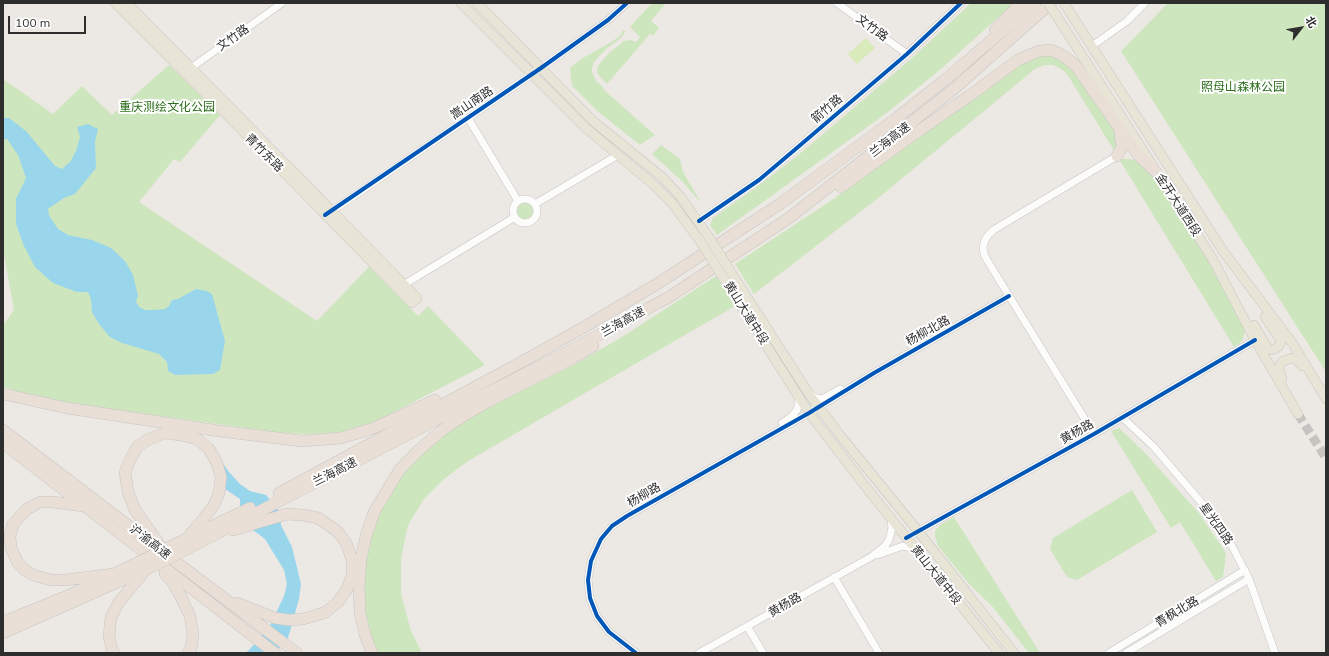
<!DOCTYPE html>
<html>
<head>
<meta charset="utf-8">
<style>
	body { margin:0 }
	#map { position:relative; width:1329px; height:656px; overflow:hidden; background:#ece8e4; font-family:Mulish,"Noto Sans SC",sans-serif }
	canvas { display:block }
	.frame { position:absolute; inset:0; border:4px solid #2e2e2e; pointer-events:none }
	.north { position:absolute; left:1281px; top:8px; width:40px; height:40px; -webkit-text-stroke:3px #fff; paint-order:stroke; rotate:59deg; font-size:11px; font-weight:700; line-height:16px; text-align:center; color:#2e2e2e }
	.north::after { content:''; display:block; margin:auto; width:14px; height:18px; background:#2e2e2e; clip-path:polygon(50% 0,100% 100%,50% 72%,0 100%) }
	.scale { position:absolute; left:8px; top:16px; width:78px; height:18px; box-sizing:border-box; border:2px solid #2e2e2e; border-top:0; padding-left:5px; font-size:12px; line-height:14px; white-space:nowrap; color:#2e2e2e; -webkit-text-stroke:3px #fff; paint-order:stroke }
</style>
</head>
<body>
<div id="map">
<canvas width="1329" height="656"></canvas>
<div class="frame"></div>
<div class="north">北</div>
<div class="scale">100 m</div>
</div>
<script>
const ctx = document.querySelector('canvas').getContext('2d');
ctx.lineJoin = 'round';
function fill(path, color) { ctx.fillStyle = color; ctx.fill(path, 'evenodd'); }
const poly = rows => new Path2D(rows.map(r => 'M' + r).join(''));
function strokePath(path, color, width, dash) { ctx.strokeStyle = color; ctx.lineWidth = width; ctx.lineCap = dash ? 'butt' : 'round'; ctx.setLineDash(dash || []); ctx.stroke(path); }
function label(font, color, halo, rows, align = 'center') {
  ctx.font = font + ' Mulish,"Noto Sans SC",sans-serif'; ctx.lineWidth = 4; ctx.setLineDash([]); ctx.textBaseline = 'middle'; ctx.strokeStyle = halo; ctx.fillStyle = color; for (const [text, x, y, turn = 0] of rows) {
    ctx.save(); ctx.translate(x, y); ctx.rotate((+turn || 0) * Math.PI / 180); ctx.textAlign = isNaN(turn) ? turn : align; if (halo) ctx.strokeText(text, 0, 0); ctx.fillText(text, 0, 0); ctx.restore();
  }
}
fill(poly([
	[652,3,666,3,651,21,659,28,653,36,650,34,607,84,602,79,597,73,598,66,608,54,624,41,631,40,636,42,640,37,630,27],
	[971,3,1014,3,941,69,888,112,717,235,710,225,713,218,761,184,802,152,912,58],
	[1168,3,1326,3,1326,372,1121,51],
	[623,30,624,30,625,32,622,37,605,50,594,62,592,67,592,72,596,81,604,88,603,89,655,135,640,145,596,110,572,86,570,68,581,59,610,43,621,35],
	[1051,54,1067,61,1114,128,1118,143,1115,152,1067,74,1061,69,1053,65,1044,65,1035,69,882,195,754,294,735,264,835,198,895,152,1029,57],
	[169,65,220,115,180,162,174,159,139,202,317,321,369,267,418,316,428,306,485,365,373,423,351,431,332,433,304,434,281,433,69,403,23,393,3,387,3,325,14,310,3,249,3,79,53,114,82,86,112,115],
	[661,145,680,159,683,172,700,201,699,201,683,182,652,154],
	[1119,159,1130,159,1137,161,1151,173,1207,257,1243,325,1245,332,1242,341,1234,347],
	'517 211a8 8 0 1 1 16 0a8 8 0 1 1-16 0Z',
	[716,276,735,306,468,461,444,479,424,499,408,525,401,558,401,594,411,631,422,653,377,653,370,634,364,610,364,559,379,510,404,471,444,434,493,405,577,363,622,337],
	[1119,428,1146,454,1198,512,1226,553,1223,577,1216,581,1180,522,1171,528,1111,431],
	[1132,490,1157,532,1077,580,1067,577,1050,549,1053,538],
	[954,517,1040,653,1029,653,992,606,969,584,938,546,935,536,935,531,940,525]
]), '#cee6be');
fill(poly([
	[866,38,875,48,857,64,848,54]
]), '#d9eabb');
fill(poly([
	[3,118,9,118,26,131,55,166,62,169,70,162,76,151,80,137,77,127,88,124,98,129,95,141,96,168,75,194,64,198,48,209,49,215,58,229,68,235,92,240,111,248,125,261,133,275,138,296,136,302,139,307,145,310,153,310,165,309,169,306,172,300,178,299,196,289,207,291,212,294,225,341,220,370,213,374,175,375,168,371,167,362,159,354,122,343,110,337,99,324,92,312,91,299,88,292,77,292,53,283,35,267,24,246,16,224,16,199,26,178,18,155,7,139,3,139],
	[214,449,228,471,240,484,250,491,266,495,280,512,281,525,292,547,301,584,299,599,288,638,275,653,245,653,249,650,270,626,284,596,287,584,284,570,265,539,253,530,240,506,240,499,225,489,213,469,209,460]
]), '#99d6ec');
strokePath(poly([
	[1298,414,1326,458]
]), '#c6c3c0', 9, [9, 4.5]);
const minor = poly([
	[837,3,907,54],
	[1092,46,1127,21,1145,3],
	[188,70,282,3],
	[468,118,518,201],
	'513 211a12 12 0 1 1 24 0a12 12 0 1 1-24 0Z',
	[535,204,618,155],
	[329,213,541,68,608,20,627,3],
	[699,221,759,180,798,147,907,54,961,3],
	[400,287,515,217],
	[810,394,816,398,822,399,840,389],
	[1123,418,1153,446,1206,508,1232,546,1249,579,1275,653],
	[782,423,792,416,797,410,799,403,798,397],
	[1094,434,987,260,984,254,983,247,985,240,989,234,995,229,1117,156],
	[906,538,1094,434,1255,340],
	[877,555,903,546,910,548,916,551],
	[834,577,879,653],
	[747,626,763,653],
	[636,653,609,632,597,616,590,598,588,580,591,561,601,539,612,526,627,516,809,413,874,373,1009,296],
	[699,653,871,557,885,546,889,540,892,528,891,519],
	[1109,653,1245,570],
	[1126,653,1249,579]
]);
const major = poly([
	[115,3,265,153,412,303,417,298,332,211,127,3],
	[461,3,587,129,655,186,672,203,700,241],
	[477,3,594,122,662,177,680,196,708,236],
	[1064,3,1223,251,1293,344,1326,399],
	[1056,15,1212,258,1255,340,1298,414],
	[734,277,809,394,839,434,918,531,1014,653],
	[726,282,809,413,869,491,999,653],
	[1254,325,1267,347,1271,350,1275,349,1279,346,1281,342,1279,338,1265,317],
	[1282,379,1279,369,1280,365,1283,361,1292,358,1296,359,1302,366]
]);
const highway = poly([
	[995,30,1021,3],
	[1117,156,1122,147,1120,133],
	[841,187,910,137,969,96,1018,60,1039,51,1051,50,1060,54,1068,59,1076,66,1139,156,1155,171],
	[3,394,67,408,219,431,302,441,341,438,374,428,435,400],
	[3,430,168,556,297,653],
	[3,443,275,653],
	[279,493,527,359,586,326,657,284,780,204,894,120,945,80,1035,3],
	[83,506,53,502,40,502,27,509,13,524,10,536,11,548,18,563,26,571,36,576,51,580,65,580,114,574],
	[233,530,287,514,303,515,318,518,337,531,341,536,347,545,352,560,352,576,347,589,338,602,326,612,317,615,303,619,289,620,275,618,237,603],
	[182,541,250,508],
	[162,548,135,510,128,492,125,472,131,458,138,446,149,439,165,433,181,435,197,439,209,449,217,463,221,477,219,493,214,505,202,521,191,533],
	[183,551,569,351,669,297,789,218,954,89,1051,3],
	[165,574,172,581,181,597,190,616,193,634,191,649,188,653],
	[3,622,72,594,139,562],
	[3,633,147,569],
	[114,653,112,650,109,636,111,617,119,602,144,572],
	[372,653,365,635,360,613,359,586,361,559,366,536,374,512,400,469,419,450,441,431,463,416,489,401,573,358,593,346]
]);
strokePath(minor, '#c5c4c5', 8);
strokePath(major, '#c6c5c4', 10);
strokePath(highway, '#c6c5c4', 12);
strokePath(minor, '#fcfcfb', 7);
strokePath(major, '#e8e4d6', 9);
strokePath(highway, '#eadfd6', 11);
const majorBridge = poly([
	[1048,3,1056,15],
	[708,236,734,277],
	[700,241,726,282]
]);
const highwayBridge = poly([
	[139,562,182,541],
	[147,569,183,551]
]);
strokePath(majorBridge, '#c6c5c4', 10, []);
strokePath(highwayBridge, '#c6c5c4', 12, []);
strokePath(majorBridge, '#e8e4d6', 9);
strokePath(highwayBridge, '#eadfd6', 11);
strokePath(poly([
	[325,215,541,68,608,20,627,3],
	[699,221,759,180,798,147,907,54,961,3],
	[906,538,1094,434,1255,340],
	[636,653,609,632,597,616,590,598,588,580,591,561,601,539,612,526,627,516,809,413,874,373,1009,296]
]), '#0057b8', 4);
label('12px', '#2e2e2e', '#fff', [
	["文竹路",872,28,36],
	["文竹路",233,38,-35],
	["嵩山南路",472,103,-34],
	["箭竹路",827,109,-41],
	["兰海高速",890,140,-38],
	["青竹东路",264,153,45],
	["金开大道西段",1178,205,57],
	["黄山大道中段",746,313,58],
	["兰海高速",623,322,-29],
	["杨柳北路",928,331,-29],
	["黄杨路",1077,432,-29],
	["兰海高速",335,472,-27],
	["杨柳路",644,495,-30],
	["星光四路",1216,524,55],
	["沪渝高速",150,542,38],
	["黄山大道中段",936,575,51],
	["黄杨路",785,605,-30],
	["青枫北路",1177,612,-31]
]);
label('12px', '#2c6e1b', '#fff', [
	["照母山森林公园",1243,87],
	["重庆测绘文化公园",167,107]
]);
</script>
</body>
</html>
